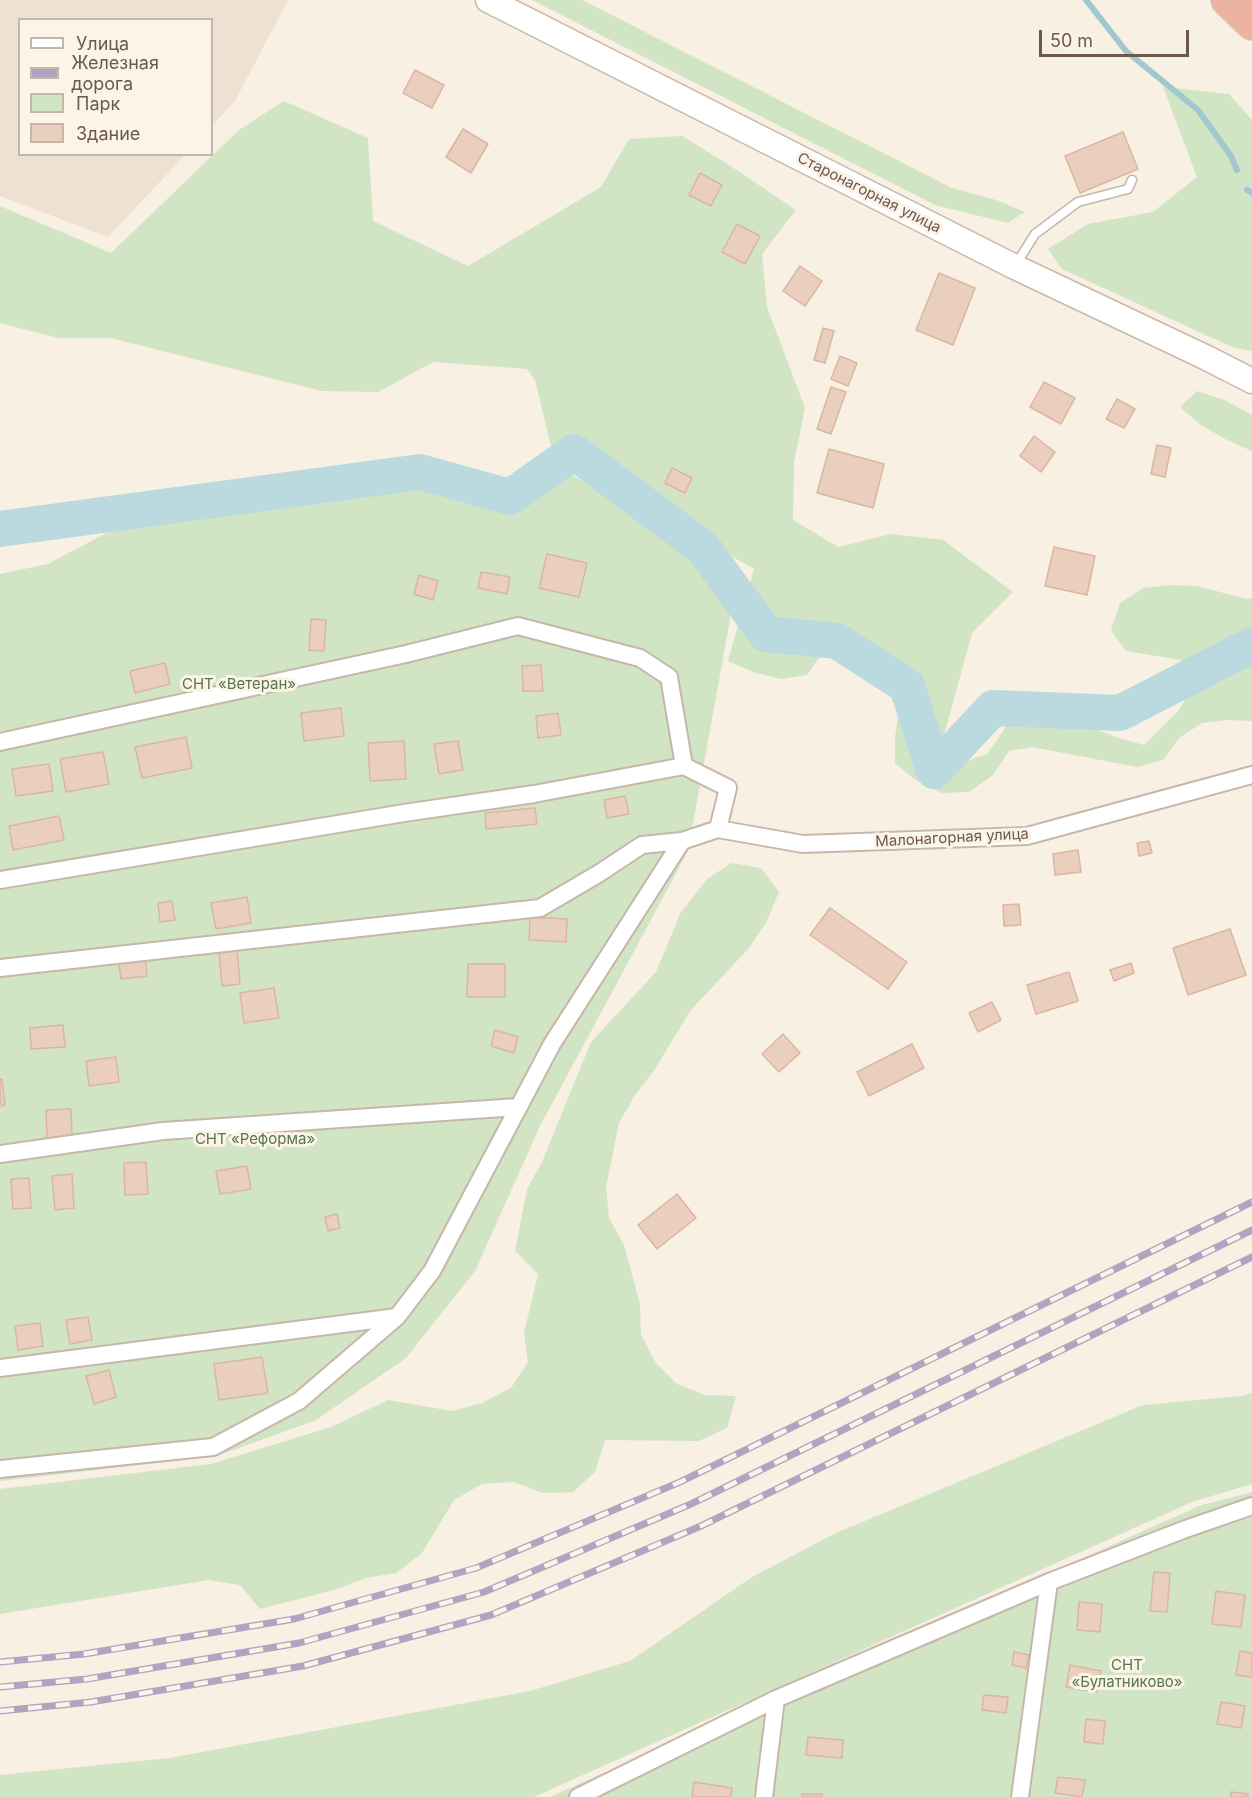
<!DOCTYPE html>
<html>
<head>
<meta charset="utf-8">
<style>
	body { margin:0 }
	#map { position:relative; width:1252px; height:1797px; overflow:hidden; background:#f8f0e2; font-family:Inter,sans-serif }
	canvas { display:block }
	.legend { position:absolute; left:18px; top:18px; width:195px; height:138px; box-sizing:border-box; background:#fcf4e8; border:2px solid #c3b6aa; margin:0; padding:8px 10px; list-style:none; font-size:18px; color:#6d584c }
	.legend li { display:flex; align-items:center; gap:12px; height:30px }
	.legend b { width:30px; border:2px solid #c3b6aa }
	.scale { position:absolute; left:1039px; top:30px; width:150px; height:27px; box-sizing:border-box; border:3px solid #6d584c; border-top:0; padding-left:8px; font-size:18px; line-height:21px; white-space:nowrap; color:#6d584c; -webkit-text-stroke:4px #fcf4e8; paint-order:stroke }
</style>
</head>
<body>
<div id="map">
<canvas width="1252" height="1797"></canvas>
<ul class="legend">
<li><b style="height:8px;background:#fff"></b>Улица</li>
<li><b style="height:8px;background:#b2a3c0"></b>Железная дорога</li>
<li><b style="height:16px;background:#d1e4c3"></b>Парк</li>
<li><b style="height:16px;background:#eacfbe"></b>Здание</li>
</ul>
<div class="scale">50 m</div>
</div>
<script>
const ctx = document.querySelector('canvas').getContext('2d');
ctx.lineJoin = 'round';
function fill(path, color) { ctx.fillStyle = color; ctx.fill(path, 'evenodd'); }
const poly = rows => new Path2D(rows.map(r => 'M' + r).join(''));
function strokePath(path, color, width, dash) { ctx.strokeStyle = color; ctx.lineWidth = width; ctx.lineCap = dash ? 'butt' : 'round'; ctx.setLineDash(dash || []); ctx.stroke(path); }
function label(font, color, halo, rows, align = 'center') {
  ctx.font = font + ' Inter,sans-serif'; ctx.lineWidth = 6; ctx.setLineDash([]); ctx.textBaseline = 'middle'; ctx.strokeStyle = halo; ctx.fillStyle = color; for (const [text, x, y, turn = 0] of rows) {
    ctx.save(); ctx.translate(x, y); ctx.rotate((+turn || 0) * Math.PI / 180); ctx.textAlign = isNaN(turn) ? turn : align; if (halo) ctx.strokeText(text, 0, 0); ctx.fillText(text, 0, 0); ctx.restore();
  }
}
fill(poly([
	[0,0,288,0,235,101,212,126,212,20,20,20,20,154,185,155,108,237,0,196]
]), '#efe1d2');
fill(poly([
	[532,0,582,0,952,188,996,200,1025,212,1008,223,935,205],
	[1163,87,1229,94,1252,120,1252,351,1232,347,1062,269,1048,249,1088,224,1153,212,1197,177],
	[284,101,368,138,373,221,468,266,601,187,629,139,682,136,726,163,796,210,762,254,767,307,805,408,794,462,793,520,838,547,891,534,943,540,1013,592,972,633,943,739,954,766,987,754,1010,721,1066,723,1092,728,1118,738,1144,745,1178,711,1196,682,1181,660,1126,651,1111,630,1120,603,1144,588,1171,585,1197,586,1247,599,1252,598,1252,721,1227,720,1202,723,1179,738,1163,760,1137,767,1032,747,1009,751,993,775,969,792,942,793,915,780,895,763,895,737,899,709,891,682,876,659,851,645,824,651,807,675,781,679,753,672,728,661,754,569,616,490,552,450,535,380,527,369,433,362,378,392,322,391,111,338,58,338,0,323,0,206,111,253,239,130],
	[1197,391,1224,400,1252,415,1252,451,1225,439,1201,425,1180,407],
	[572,475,739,570,688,851,540,1126,475,1271,406,1358,316,1420,217,1456,0,1481,0,574,48,564,189,489],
	[731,863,761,868,779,892,766,923,748,949,690,1011,655,1069,635,1095,619,1123,606,1187,609,1218,624,1245,640,1304,641,1335,656,1363,677,1384,705,1395,736,1396,727,1428,699,1441,605,1440,595,1472,573,1492,543,1493,514,1482,482,1484,454,1500,422,1553,396,1573,366,1578,334,1590,260,1609,240,1585,209,1580,0,1614,0,1489,211,1464,331,1427,388,1400,452,1411,482,1403,511,1388,528,1362,524,1333,538,1274,515,1251,527,1189,542,1162,591,1042,656,972,680,914,706,880],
	[1252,1393,1252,1484,1192,1502,534,1797,0,1797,0,1775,170,1758,530,1691,630,1661,752,1577,836,1533,1143,1405,1241,1396],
	[1252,1492,1252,1797,550,1797,1199,1506]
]), '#d1e4c3');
strokePath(poly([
	[1086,0,1126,51,1198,110,1231,156,1237,170],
	[1247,190,1252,193]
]), '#a1c8cf', 6);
strokePath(poly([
	[0,529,420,472,510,497,574,452,703,548,766,634,837,641,907,686,934,771,993,708,1120,713,1252,645]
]), '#badadf', 36);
const building = poly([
	[415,70,444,85,432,108,403,93,415,70],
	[463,129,488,144,471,173,446,157,463,129],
	[1123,132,1138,169,1080,193,1065,156,1123,132],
	[700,173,722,185,711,206,689,195,700,173],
	[737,224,760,236,745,264,722,252,737,224],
	[800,266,822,281,805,306,783,291,800,266],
	[939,273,975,288,953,345,916,330,939,273],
	[823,328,834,331,825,363,814,360,823,328],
	[840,356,857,363,848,386,831,379,840,356],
	[1044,382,1075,398,1061,424,1030,407,1044,382],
	[831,387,846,392,831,434,817,429,831,387],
	[1117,399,1135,409,1124,428,1106,419,1117,399],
	[1034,436,1055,452,1041,472,1020,456,1034,436],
	[1157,445,1171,448,1165,477,1151,474,1157,445],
	[829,449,884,464,873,508,817,493,829,449],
	[672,468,692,478,685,493,665,483,672,468],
	[1054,547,1095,556,1087,595,1045,586,1054,547],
	[547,554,587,563,579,597,539,588,547,554],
	[481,572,510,577,507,594,478,588,481,572],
	[419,575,438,581,433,600,414,594,419,575],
	[311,619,326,620,324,651,309,650,311,619],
	[165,663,170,684,135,693,130,671,165,663],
	[541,665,543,691,523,691,522,666,541,665],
	[341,708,344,736,304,741,301,713,341,708],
	[558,713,561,735,538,738,536,716,558,713],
	[186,737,192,768,142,778,135,747,186,737],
	[404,741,406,779,370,781,368,743,404,741],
	[458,741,463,770,439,774,434,744,458,741],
	[103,752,109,784,66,792,60,759,103,752],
	[49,764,53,791,16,796,12,769,49,764],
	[625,796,629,814,607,818,604,800,625,796],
	[535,808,537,824,486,829,485,813,535,808],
	[59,816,64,840,13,850,9,826,59,816],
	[1149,841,1152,853,1139,856,1137,843,1149,841],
	[1078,850,1081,872,1055,875,1053,854,1078,850],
	[247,897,251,923,216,929,211,903,247,897],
	[172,901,175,920,160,922,158,903,172,901],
	[1019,904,1021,925,1004,926,1003,905,1019,904],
	[830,908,907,962,888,989,810,935,830,908],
	[530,917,567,919,566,942,529,940,530,917],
	[1230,929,1246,975,1188,995,1173,948,1230,929],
	[237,950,240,984,222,986,219,952,237,950],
	[145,956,147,976,121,979,118,959,145,956],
	[1131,963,1134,973,1114,981,1110,970,1131,963],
	[468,964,505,964,505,997,467,997,468,964],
	[1069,972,1078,1001,1036,1014,1027,985,1069,972],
	[274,988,279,1018,244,1023,240,993,274,988],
	[992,1002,1001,1020,978,1032,969,1013,992,1002],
	[63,1025,65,1047,31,1049,30,1028,63,1025],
	[495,1030,518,1037,514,1053,491,1046,495,1030],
	[783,1034,800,1053,779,1072,762,1054,783,1034],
	[912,1044,924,1068,869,1096,857,1072,912,1044],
	[116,1057,119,1082,89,1086,86,1061,116,1057],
	[0,1079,2,1079,5,1105,0,1106,0,1079],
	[71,1109,72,1136,47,1138,46,1110,71,1109],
	[146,1162,148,1194,125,1195,124,1163,146,1162],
	[247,1166,251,1189,220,1194,216,1171,247,1166],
	[72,1174,74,1208,55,1210,52,1176,72,1174],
	[29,1178,31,1208,13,1209,11,1179,29,1178],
	[677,1194,696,1218,657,1249,638,1225,677,1194],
	[337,1214,340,1228,328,1231,325,1217,337,1214],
	[88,1317,92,1340,70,1344,66,1320,88,1317],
	[40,1323,43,1346,18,1350,15,1326,40,1323],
	[262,1357,268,1393,219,1400,214,1364,262,1357],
	[109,1370,116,1397,94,1404,86,1376,109,1370],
	[1154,1572,1170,1573,1167,1612,1150,1611,1154,1572],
	[1216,1591,1245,1595,1241,1627,1212,1624,1216,1591],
	[1079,1602,1102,1604,1100,1632,1077,1630,1079,1602],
	[1240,1651,1252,1653,1252,1677,1236,1675,1240,1651],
	[1014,1652,1029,1655,1026,1668,1012,1665,1014,1652],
	[1070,1665,1101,1671,1097,1692,1066,1687,1070,1665],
	[984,1695,1008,1697,1006,1713,982,1710,984,1695],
	[1221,1702,1245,1706,1241,1728,1217,1724,1221,1702],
	[1086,1719,1105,1721,1103,1744,1084,1742,1086,1719],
	[808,1737,843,1740,842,1758,806,1755,808,1737],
	[1058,1777,1085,1780,1082,1797,1055,1793,1058,1777],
	[694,1782,732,1788,731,1797,692,1797,694,1782],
	[1231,1792,1248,1794,1248,1797,1231,1797,1231,1792],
	[802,1794,822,1794,822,1797,802,1797,802,1794]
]);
fill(building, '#eacfbe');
strokePath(building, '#dbb6a0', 1.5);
const service = poly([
	[1015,266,1035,234,1078,202,1128,189,1132,180]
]);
const minor = poly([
	[0,742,406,654,518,626,640,658,669,677,684,766],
	[0,880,404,813,534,794,684,766,728,788,718,829],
	[0,968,540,908,598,874,642,845,682,841],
	[0,1154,163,1131,518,1107],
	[0,1368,397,1317],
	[0,1469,213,1447,299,1401,397,1317,432,1271,552,1044,682,841,718,829,803,844,1027,836,1252,775],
	[578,1797,776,1699,1049,1582,1183,1530,1252,1506],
	[764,1797,776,1699],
	[1020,1797,1049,1582]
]);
const secondary = poly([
	[488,0,1015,267,1207,358,1252,381]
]);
const motorway = poly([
	[1227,0,1252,24]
]);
strokePath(service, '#c7b7ab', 11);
strokePath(minor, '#c7b7ab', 20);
strokePath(secondary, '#cab8a9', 27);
strokePath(motorway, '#d6d0cd', 34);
strokePath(service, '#fff', 8);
strokePath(minor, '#fff', 16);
strokePath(secondary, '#fff', 24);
strokePath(motorway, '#ebb4a1', 32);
const rail = poly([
	[0,1662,84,1654,294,1619,476,1568,680,1482,1252,1202],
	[0,1687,87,1679,299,1643,484,1592,691,1504,1252,1230],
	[0,1711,91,1702,303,1666,491,1615,701,1526,1252,1257]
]);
strokePath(rail, '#b2a3c0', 7);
strokePath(rail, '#fcf4e8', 4.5, [14]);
label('15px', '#6d584c', '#fcf4e8', [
	["Старонагорная улица",869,193,27],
	["Малонагорная улица",952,838,-3]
]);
label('15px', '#567749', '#fcf4e8', [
	["СНТ «Ветеран»",239,684],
	["СНТ «Реформа»",255,1139],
	["СНТ",1127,1665],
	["«Булатниково»",1127,1682]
]);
</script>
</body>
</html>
